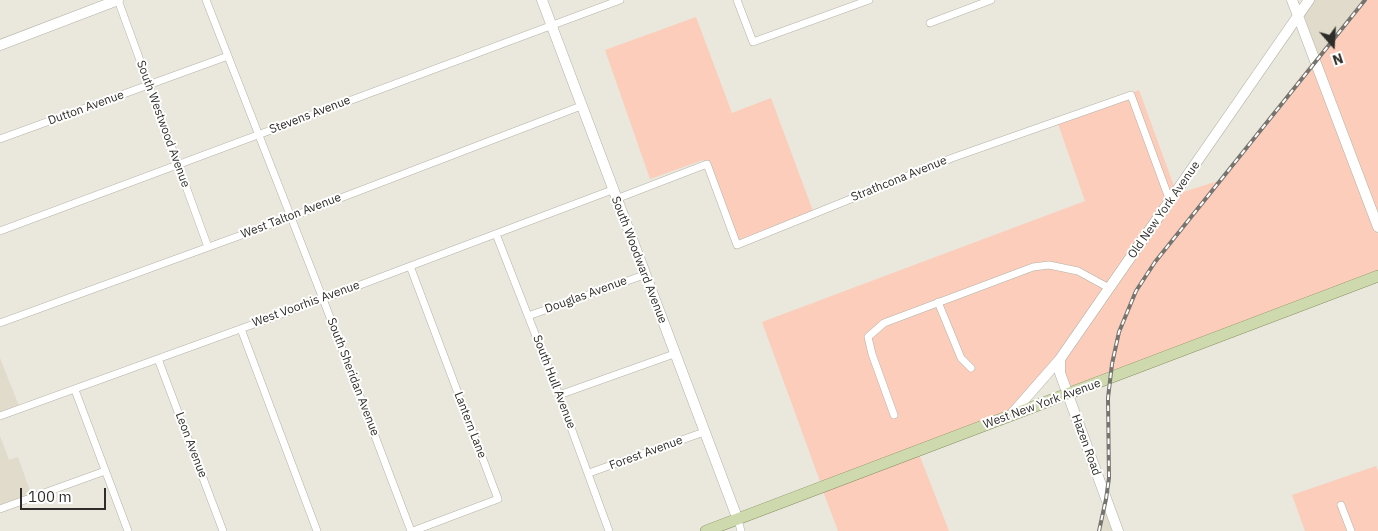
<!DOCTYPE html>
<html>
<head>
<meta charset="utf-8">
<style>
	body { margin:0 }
	#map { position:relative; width:1378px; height:531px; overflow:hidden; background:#eae7dc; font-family:"IBM Plex Sans",sans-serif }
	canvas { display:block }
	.north { position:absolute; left:1308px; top:20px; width:50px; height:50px; -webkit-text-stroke:4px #fff; paint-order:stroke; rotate:161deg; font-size:14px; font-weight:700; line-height:20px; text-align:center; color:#2e2d29 }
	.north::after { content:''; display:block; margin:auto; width:18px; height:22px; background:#2e2d29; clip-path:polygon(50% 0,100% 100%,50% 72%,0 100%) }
	.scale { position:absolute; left:20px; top:488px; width:86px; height:22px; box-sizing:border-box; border:2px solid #2e2d29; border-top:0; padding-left:6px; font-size:15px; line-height:18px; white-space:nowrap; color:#2e2d29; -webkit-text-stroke:4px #fff; paint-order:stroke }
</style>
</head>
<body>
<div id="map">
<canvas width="1378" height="531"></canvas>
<div class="north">N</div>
<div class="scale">100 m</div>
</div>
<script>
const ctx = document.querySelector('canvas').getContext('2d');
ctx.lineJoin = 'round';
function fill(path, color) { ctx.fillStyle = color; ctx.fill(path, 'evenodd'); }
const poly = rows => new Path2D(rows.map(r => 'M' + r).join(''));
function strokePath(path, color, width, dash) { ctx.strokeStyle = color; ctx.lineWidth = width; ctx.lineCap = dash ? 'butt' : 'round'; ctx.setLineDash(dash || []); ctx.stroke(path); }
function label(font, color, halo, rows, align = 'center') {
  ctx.font = font + ' "IBM Plex Sans",sans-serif'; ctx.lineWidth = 4; ctx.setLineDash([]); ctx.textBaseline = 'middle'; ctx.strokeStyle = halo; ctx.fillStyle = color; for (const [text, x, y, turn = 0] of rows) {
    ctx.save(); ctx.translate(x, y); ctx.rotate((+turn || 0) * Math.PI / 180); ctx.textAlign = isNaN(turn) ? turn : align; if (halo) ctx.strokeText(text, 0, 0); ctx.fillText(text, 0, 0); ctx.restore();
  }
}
fill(poly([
	[1313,0,1363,0,1317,56,1302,17],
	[0,358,19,406,0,413],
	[0,436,9,460,18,457,31,494,0,505],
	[1104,501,1115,531,1100,531]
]), '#e0dbca');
fill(poly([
	[1363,0,1378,0,1378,218,1317,56],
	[696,17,732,113,771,98,813,211,738,240,703,160,650,179,605,50],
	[1313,61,1378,235,1378,273,1069,390,1063,373,1063,360,1180,193,1218,181],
	[1139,90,1175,189,1171,194,1131,93],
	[1129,99,1167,200,1059,355,1009,412,821,484,762,322,1085,201,1058,124],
	[919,454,949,531,838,531,823,491],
	[1376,466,1378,471,1378,531,1354,531,1342,501,1337,503,1347,531,1305,531,1292,495]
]), '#fbcdba');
const street = poly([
	[118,0,208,247],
	[206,0,323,299,411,531],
	[737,0,753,42,869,0],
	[930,23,991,0],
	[0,139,228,56],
	[616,199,707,164,737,245,952,158,1131,95,1170,201],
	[0,231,620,0],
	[496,234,559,395,609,531],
	[410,266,498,499,413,531],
	[938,302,961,358,971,368],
	[528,316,644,275],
	[0,323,291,217,581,106],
	[241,329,317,531],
	[158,359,223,531],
	[75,390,128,531],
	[559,395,674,354],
	[894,415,872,354,868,337,884,323,1033,267,1049,265,1078,271,1109,288],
	[0,416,323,299,612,190],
	[589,473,704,432],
	[1341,505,1351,531],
	[0,509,105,471],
	[738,520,741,531]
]);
const secondary = poly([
	[542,0,738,520],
	[1292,0,1378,227],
	[0,45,118,0],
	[1060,359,1060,373,1118,531],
	[1011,415,1060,359,1309,0]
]);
const primary = poly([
	[706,531,1378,276]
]);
strokePath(street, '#b4b2a7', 8);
strokePath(secondary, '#b4b2a7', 11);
strokePath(primary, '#818c5c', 12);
strokePath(street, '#fff', 7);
strokePath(secondary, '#fff', 10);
strokePath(primary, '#ced9ad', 11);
const rail = poly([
	[1099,531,1106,499,1109,478,1108,398,1112,364,1119,332,1136,291,1155,262,1365,0]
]);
strokePath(rail, '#76746e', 4);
strokePath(rail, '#fff', 2, [5.5]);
label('12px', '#2e2d29', '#fff', [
	["Dutton Avenue",86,108,-20],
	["Stevens Avenue",310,115,-21],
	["South Westwood Avenue",163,124,70],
	["Strathcona Avenue",899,179,-22],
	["Old New York Avenue",1164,210,-55],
	["West Talton Avenue",291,216,-21],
	["South Woodward Avenue",639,260,69],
	["Douglas Avenue",586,295,-20],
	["West Voorhis Avenue",306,304,-20],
	["South Sheridan Avenue",353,377,69],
	["South Hull Avenue",554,382,69],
	["West New York Avenue",1042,404,-20],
	["Lantern Lane",470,425,69],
	["Leon Avenue",191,445,69],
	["Hazen Road",1086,445,70],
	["Forest Avenue",646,453,-20]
]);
</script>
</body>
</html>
